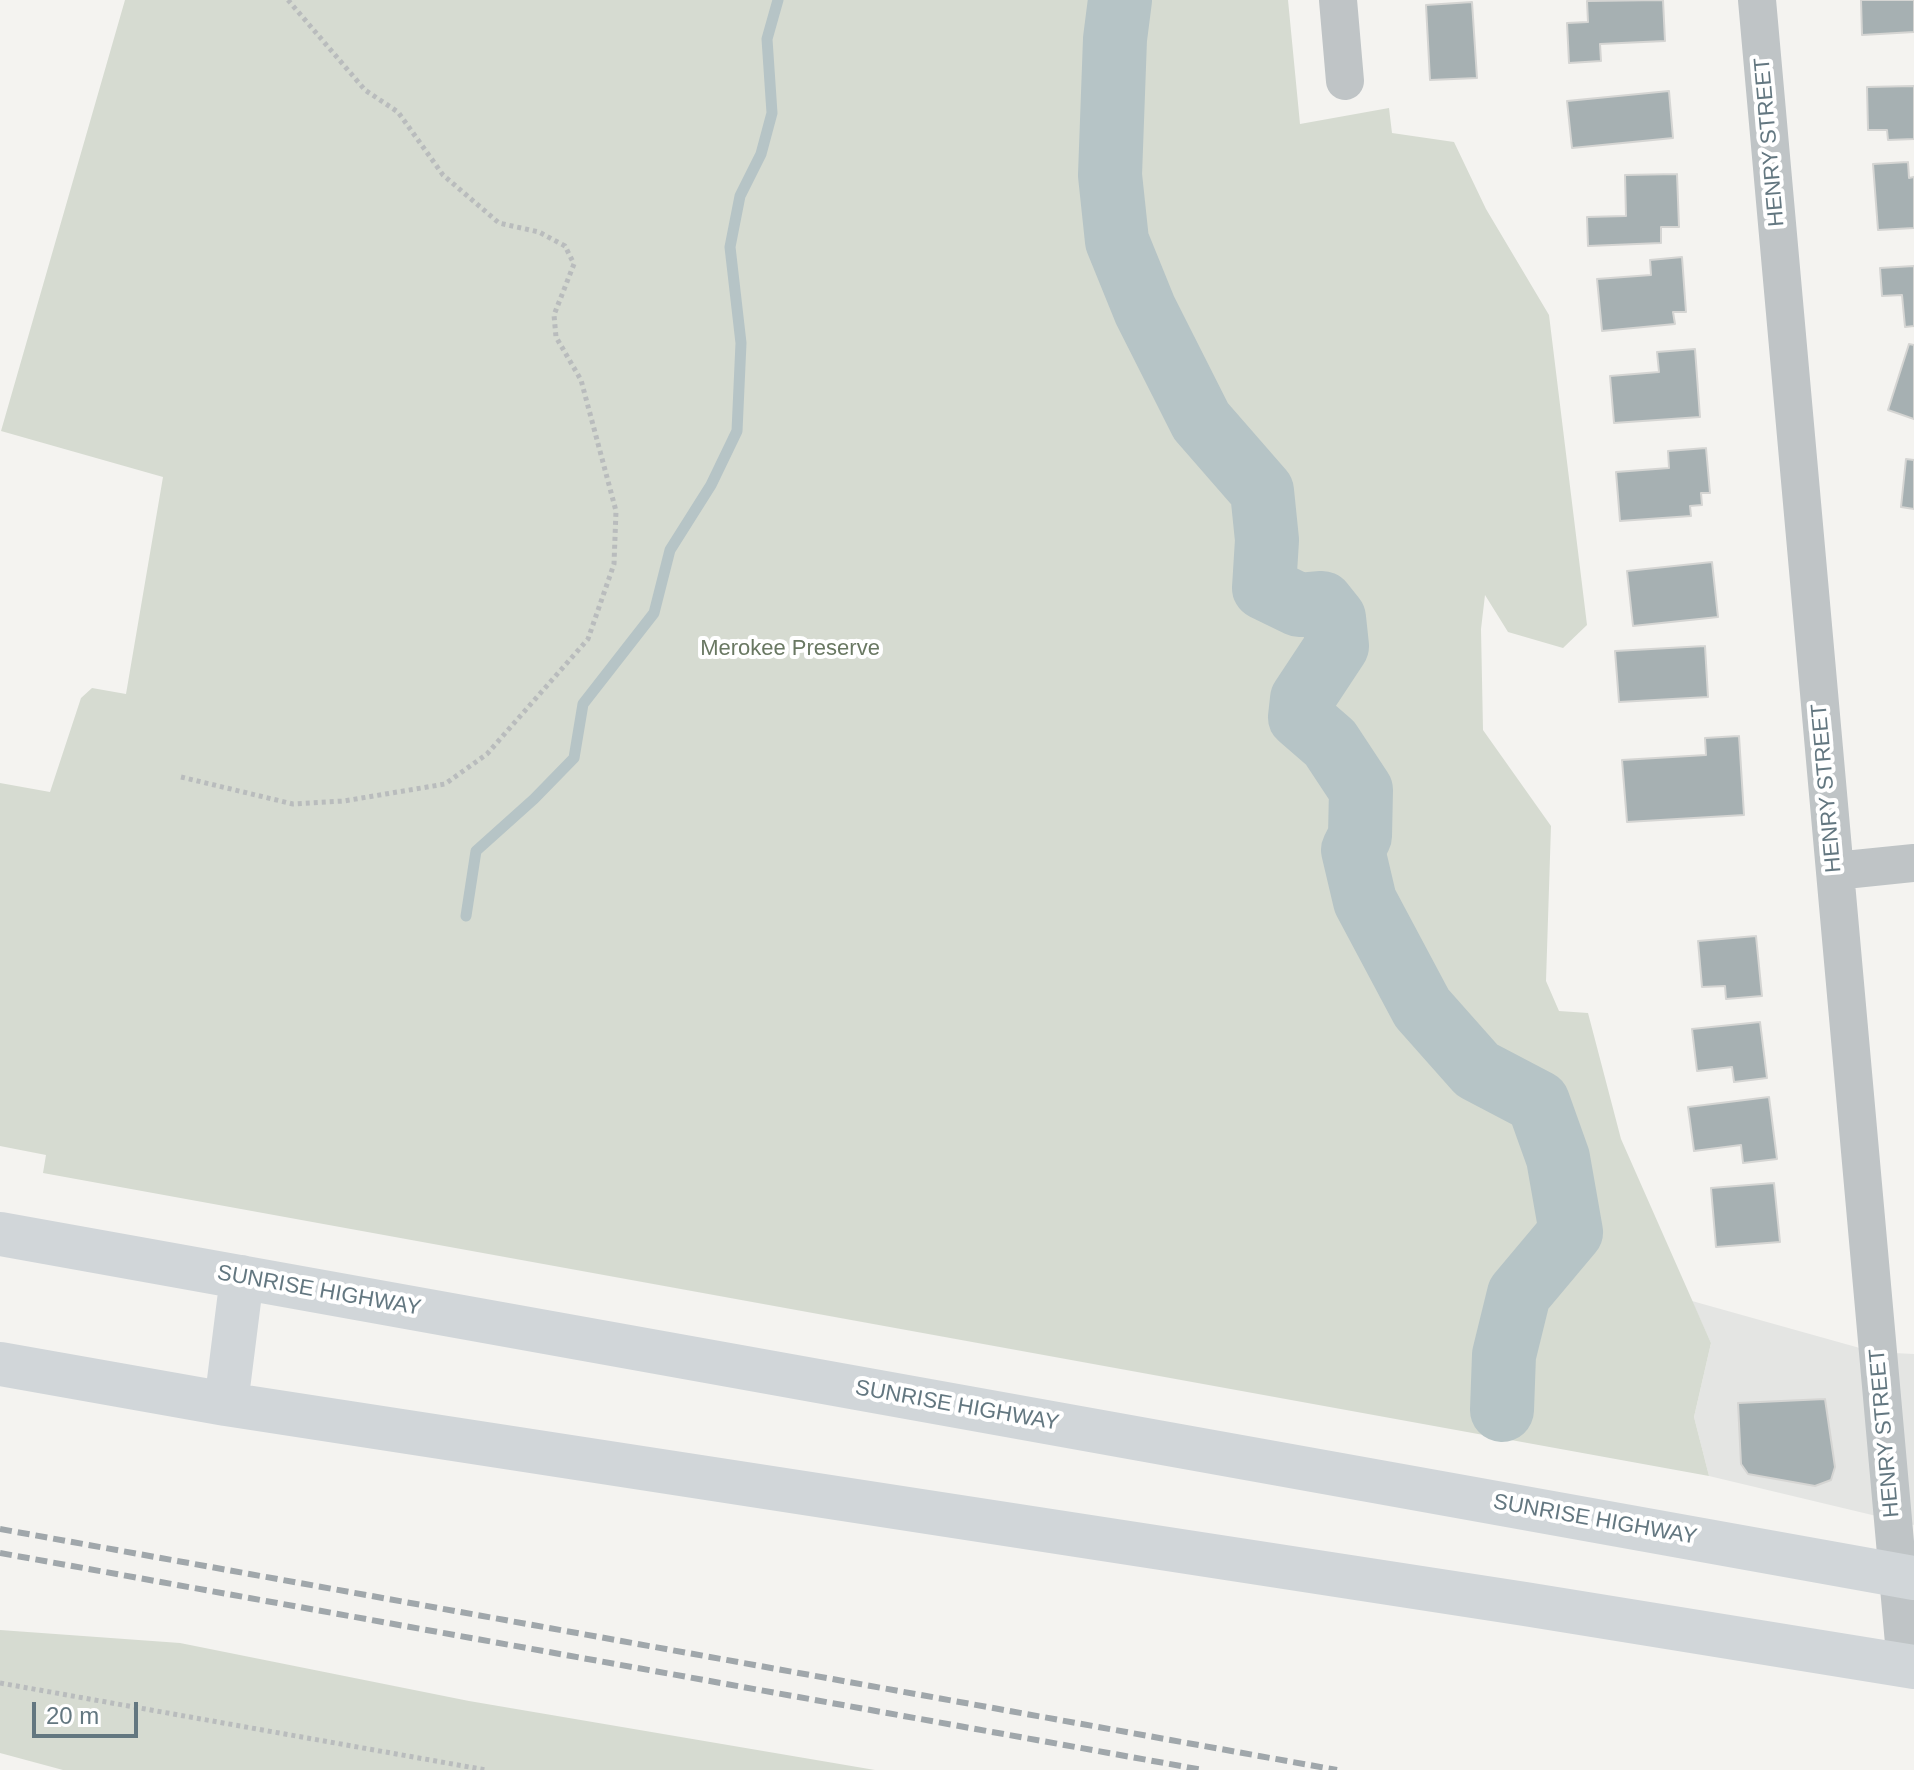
<!DOCTYPE html>
<html>
<head>
<meta charset="utf-8">
<style>
	body { margin:0 }
	#map { position:relative; width:1914px; height:1770px; overflow:hidden; background:#f4f3f0; font-family:Arial,sans-serif }
	canvas { display:block }
	.scale { position:absolute; left:32px; top:1702px; width:106px; height:36px; box-sizing:border-box; border:4px solid #637780; border-top:0; padding-left:10px; font-size:24px; line-height:28px; white-space:nowrap; color:#637780; -webkit-text-stroke:6px #fff; paint-order:stroke }
</style>
</head>
<body>
<div id="map">
<canvas width="1914" height="1770"></canvas>
<div class="scale">20 m</div>
</div>
<script>
const ctx = document.querySelector('canvas').getContext('2d');
ctx.lineJoin = 'round';
function fill(path, color) { ctx.fillStyle = color; ctx.fill(path, 'evenodd'); }
const poly = rows => new Path2D(rows.map(r => 'M' + r).join(''));
function strokePath(path, color, width, dash) { ctx.strokeStyle = color; ctx.lineWidth = width; ctx.lineCap = dash ? 'butt' : 'round'; ctx.setLineDash(dash || []); ctx.stroke(path); }
function label(font, color, halo, rows, align = 'center') {
  ctx.font = font + ' Arial,sans-serif'; ctx.lineWidth = 8; ctx.setLineDash([]); ctx.textBaseline = 'middle'; ctx.strokeStyle = halo; ctx.fillStyle = color; for (const [text, x, y, turn = 0] of rows) {
    ctx.save(); ctx.translate(x, y); ctx.rotate((+turn || 0) * Math.PI / 180); ctx.textAlign = isNaN(turn) ? turn : align; if (halo) ctx.strokeText(text, 0, 0); ctx.fillText(text, 0, 0); ctx.restore();
  }
}
fill(poly([
	[1692,1301,1874,1352,1914,1354,1914,1525,1709,1476,1694,1417,1711,1343]
]), '#e4e5e3');
fill(poly([
	[125,0,1288,0,1300,124,1389,108,1392,133,1454,142,1486,209,1549,315,1587,625,1563,648,1508,632,1485,595,1481,629,1483,730,1551,826,1546,981,1559,1011,1588,1013,1621,1139,1711,1343,1694,1417,1709,1476,43,1173,46,1155,0,1146,0,783,50,792,81,698,92,688,126,694,163,477,1,431],
	[0,1630,180,1643,469,1701,875,1770,63,1770,0,1753]
]), '#d6dbd1');
strokePath(poly([
	[466,916,476,851,534,799,574,758,583,704,654,613,670,550,711,485,737,431,741,343,730,247,740,196,761,154,772,113,767,39,778,0]
]), '#b6c4c6', 11);
strokePath(poly([
	[1120,0,1115,39,1110,175,1117,241,1145,310,1201,421,1262,491,1267,540,1264,588,1299,605,1322,603,1334,618,1337,646,1302,699,1300,717,1330,743,1361,790,1360,836,1353,850,1365,901,1422,1008,1477,1070,1538,1102,1558,1158,1571,1232,1519,1294,1504,1355,1502,1410]
]), '#b6c4c6', 64);
const building = poly([
	[1663,0,1665,41,1600,44,1601,61,1569,63,1567,23,1588,22,1587,1,1663,0],
	[1861,0,1914,0,1914,32,1862,35,1861,0],
	[1472,2,1477,78,1430,80,1426,5,1472,2],
	[1914,86,1914,139,1888,140,1887,130,1868,130,1867,87,1914,86],
	[1669,91,1673,138,1572,148,1567,101,1669,91],
	[1908,162,1909,178,1914,177,1914,228,1878,230,1873,164,1908,162],
	[1677,174,1679,227,1661,227,1661,243,1588,246,1587,217,1626,216,1625,175,1677,174],
	[1682,257,1686,312,1673,312,1675,324,1602,331,1597,279,1651,275,1650,260,1682,257],
	[1914,266,1914,326,1905,327,1902,295,1882,296,1880,268,1914,266],
	[1909,344,1914,345,1914,419,1888,410,1909,344],
	[1695,349,1700,417,1614,423,1610,376,1659,372,1657,352,1695,349],
	[1706,448,1710,493,1701,493,1702,505,1690,506,1691,516,1620,521,1616,472,1669,468,1668,451,1706,448],
	[1906,459,1914,460,1914,509,1901,507,1906,459],
	[1712,562,1718,617,1633,626,1627,571,1712,562],
	[1705,646,1708,697,1619,702,1615,651,1705,646],
	[1739,736,1744,815,1627,822,1622,760,1706,755,1705,738,1739,736],
	[1756,936,1762,996,1726,999,1725,986,1702,987,1698,941,1756,936],
	[1760,1022,1767,1078,1734,1082,1732,1067,1697,1071,1692,1029,1760,1022],
	[1769,1097,1777,1159,1743,1163,1741,1145,1694,1151,1688,1107,1769,1097],
	[1774,1183,1780,1242,1716,1247,1711,1188,1774,1183],
	[1825,1399,1835,1467,1831,1480,1815,1486,1748,1474,1741,1464,1738,1403,1825,1399]
]);
fill(building, '#a6b0b2');
strokePath(building, '#d5d5d3', 2);
strokePath(poly([
	[181,777,293,804,344,801,445,784,487,754,588,639,614,564,616,511,581,380,556,337,554,315,574,264,565,246,539,232,499,223,443,175,398,112,365,90,288,0],
	[0,1683,486,1770]
]), '#b9bcbd', 5, [4, 4]);
strokePath(poly([
	[1338,0,1345,81],
	[1757,0,1906,1665],
	[1835,871,1914,863]
]), '#bfc4c6', 38);
strokePath(poly([
	[0,1234,1914,1578],
	[0,1364,226,1404,1525,1604,1914,1667],
	[226,1404,242,1277]
]), '#d1d6d9', 44);
strokePath(poly([
	[0,1529,1337,1770],
	[0,1553,1203,1770]
]), '#a0a7ab', 6, [12, 6]);
label('22px', '#637780', '#fff', [
	["HENRY STREET",1770,142,-95],
	["HENRY STREET",1827,788,-95],
	["SUNRISE HIGHWAY",319,1291,10],
	["SUNRISE HIGHWAY",957,1406,10],
	["HENRY STREET",1885,1433,-95],
	["SUNRISE HIGHWAY",1595,1520,10]
]);
label('22px', '#697862', '#fff', [
	["Merokee Preserve",790,649]
]);
</script>
</body>
</html>
